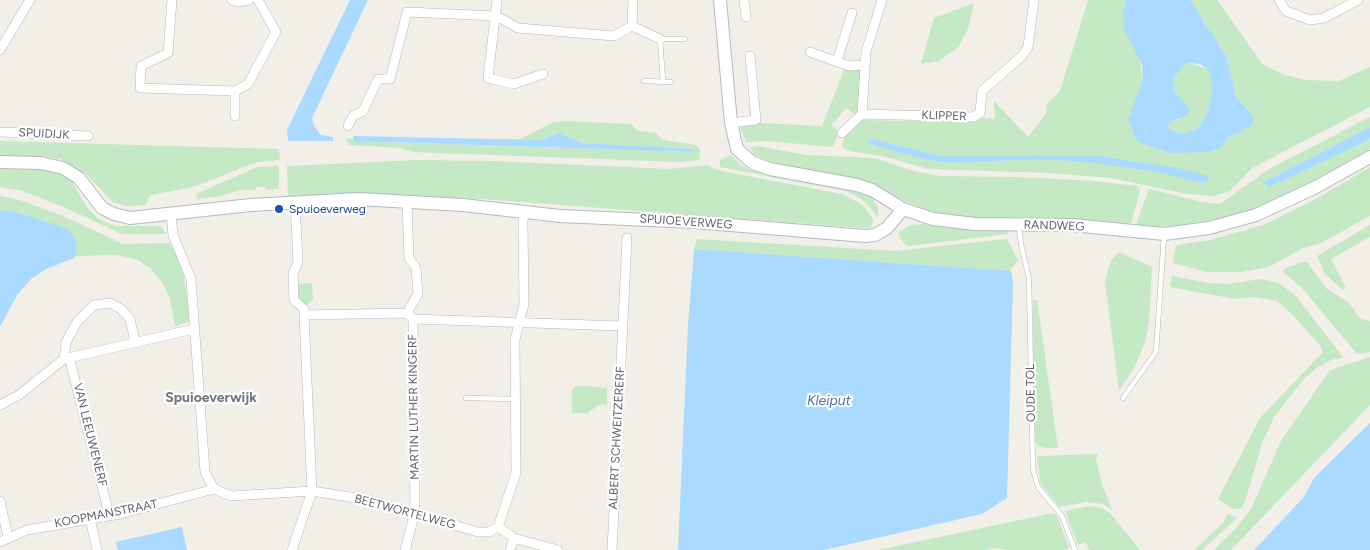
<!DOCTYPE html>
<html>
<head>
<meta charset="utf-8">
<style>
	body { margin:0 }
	canvas { display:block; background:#f1efe8 }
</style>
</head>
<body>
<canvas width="1370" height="550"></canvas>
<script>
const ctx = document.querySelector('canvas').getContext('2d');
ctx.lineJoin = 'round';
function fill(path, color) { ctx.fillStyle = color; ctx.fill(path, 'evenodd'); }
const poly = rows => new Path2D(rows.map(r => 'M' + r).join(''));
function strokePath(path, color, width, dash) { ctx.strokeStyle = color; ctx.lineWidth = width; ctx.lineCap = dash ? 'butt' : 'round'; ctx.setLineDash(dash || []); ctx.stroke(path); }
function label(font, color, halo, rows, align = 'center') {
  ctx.font = font + ' Figtree,sans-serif'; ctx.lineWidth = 4.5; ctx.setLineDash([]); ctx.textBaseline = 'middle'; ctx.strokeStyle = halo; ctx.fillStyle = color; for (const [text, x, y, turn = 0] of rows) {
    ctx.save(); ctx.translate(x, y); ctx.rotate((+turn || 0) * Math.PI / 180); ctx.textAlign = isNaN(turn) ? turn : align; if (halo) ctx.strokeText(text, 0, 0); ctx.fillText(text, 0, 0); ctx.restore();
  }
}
fill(poly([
	[1088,0,1126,0,1123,9,1128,36,1139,55,1143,79,1128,119,1222,147,1228,137,1240,133,1250,111,1236,97,1226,55,1190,0,1217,0,1263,65,1285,75,1305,80,1339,81,1370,67,1370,107,1252,168,1230,191,1214,196,1188,194,1110,178,1049,173,928,169,883,156,849,151,842,147,844,137,860,120,967,122,980,118,995,119,994,101,1028,137,1047,112,1046,105,1060,91],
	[974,3,968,29,958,47,939,61,921,64,934,18],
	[1189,63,1209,69,1213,87,1207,114,1198,128,1184,134,1170,130,1168,126,1172,121,1180,119,1180,99,1173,90,1174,78,1183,65],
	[846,65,860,69,859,111,856,115,846,108,831,126,839,131,833,147,766,141,746,142,740,127,761,123,822,126],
	[1370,117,1370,127,1264,182,1268,188,1370,139,1370,149,1298,191,1236,217,1171,226,1154,227,1136,224,1149,189,1202,202,1220,204,1269,169],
	[566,121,631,124,638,131,656,133,663,140,696,145,700,150,699,160,680,162,413,152,401,148,349,145,346,138,378,142,693,152,693,149,582,143,559,133,541,140,518,140,551,123],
	[0,141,279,149,280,160,257,162,193,187,151,195,145,205,126,206,113,202,85,173,60,159,44,156,0,156],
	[758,146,806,155,875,158,913,171,940,176,1019,177,1093,181,1138,186,1140,191,1131,223,976,219,930,211,857,181,775,164,755,155,750,147],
	[731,155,741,165,750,170,835,186,870,196,878,207,878,217,863,200,846,191,720,167,720,160],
	[417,160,493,161,670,169,708,165,721,171,842,194,863,205,874,221,870,227,864,228,482,199,373,195,298,195,288,197,287,166],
	[279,166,279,189,266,190,265,187,256,187,256,190,241,190,220,196,198,199,196,196,198,193,257,167],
	[0,167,36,167,60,173,72,182,89,210,100,220,116,226,161,226,166,234,122,234,68,209,23,191,0,187],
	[1370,167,1370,216,1321,243,1303,248,1269,267,1241,272,1207,272,1173,263,1176,245,1210,240,1263,225,1316,199],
	[0,196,20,200,65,217,123,244,170,243,182,268,191,321,175,326,170,299,164,285,151,269,138,260,116,255,74,256,77,249,13,211,0,211],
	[922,224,939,227,1005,230,1009,234,908,246,903,243,898,233,911,225],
	[1370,225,1370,237,1331,259,1346,288,1343,290,1325,274,1317,256],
	[697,239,895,251,1007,239,1018,260,1010,271,694,249],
	[1119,252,1152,267,1149,323,1145,342,1135,366,1119,391,1105,282,1111,260],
	[1303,262,1307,262,1327,289,1348,302,1361,319,1370,321,1370,352,1357,354,1302,288,1283,272,1284,269],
	[1172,276,1209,283,1228,284,1260,279,1278,283,1295,295,1343,357,1331,360,1316,368,1302,381,1274,417,1261,446,1245,502,1240,509,1233,509,1218,499,1260,418,1323,352,1320,345,1291,313,1277,301,1252,297,1235,299,1170,287],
	[312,283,313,299,305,307,297,300,295,284],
	[1033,300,1037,300,1058,448,1045,448,1038,446,1034,440],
	[1370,357,1370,405,1231,550,1214,550,1236,528,1251,509,1281,441,1330,370],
	[585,386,607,388,607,404,599,405,587,413,572,413,572,389,576,386],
	[1098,454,1096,459,1102,485,1113,511,1103,504,1086,502,1059,507,1041,484,1037,456],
	[1090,506,1101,508,1110,513,1140,550,1089,550,1086,542,1078,545,1065,511],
	[1053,513,1057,516,1069,548,1064,550,1008,550,995,548,985,550,878,550],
	[1228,514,1237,518,1202,550,1194,550,1223,523]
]), '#c5e8c5');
fill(poly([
	[350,0,368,0,312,118,314,126,321,135,333,137,333,141,288,141,287,130],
	[1126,0,1190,0,1226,55,1236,97,1250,112,1254,122,1240,133,1228,137,1222,147,1209,152,1169,153,1139,142,1135,138,1128,119,1143,79,1142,64,1124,29,1123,9],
	[1189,63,1200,64,1208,69,1213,87,1207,114,1198,128,1184,134,1170,130,1168,126,1172,121,1188,115,1190,109,1173,90,1174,78,1183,66],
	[1370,127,1370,139,1364,142,1268,188,1264,182],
	[559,133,582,143,693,149,693,152,354,141,353,136,540,140],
	[871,139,941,156,1098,156,1178,168,1208,176,1209,180,1203,183,1153,171,1075,161,1035,159,951,163,922,159,867,143],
	[0,211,12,211,69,229,76,242,77,249,74,258,46,269,31,279,17,295,0,327],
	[694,249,1011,271,1013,282,1007,498,982,514,824,550,678,550,688,325],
	[1370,423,1370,550,1254,550,1304,497,1314,478],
	[182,527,187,550,118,550,116,542]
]), '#aadaff');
const lane = poly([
	[644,81,671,82],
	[663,81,660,39,685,39],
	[1019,227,1021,244,1029,279,1033,469,1038,487,1062,516,1075,550],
	[466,398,515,399],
	[1123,398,1156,352,1164,236]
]);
const street = poly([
	[172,0,168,53,141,66,140,88,235,91,248,84,276,32,258,0],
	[232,0,238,2,249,0],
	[497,0,488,78,514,84,543,74],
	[744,0,746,17],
	[1279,0,1286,11,1310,20,1324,18,1358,0],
	[632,26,633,0],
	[0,50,30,0],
	[810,52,849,66,863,65],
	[837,61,852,13],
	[862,114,866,52,882,0],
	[235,116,235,91],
	[731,123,756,120,750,56],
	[348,126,353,116,363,111,378,79,390,79,407,12,496,16,518,28,614,36,632,26,660,39],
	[0,132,88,136],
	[842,133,862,114,973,117,980,113,982,91,1022,56,1028,47,1034,0],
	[295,202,298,262,293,274,294,300,304,309,304,315],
	[171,214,173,235,191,279,205,472,214,489,231,496,312,491,369,500,478,532,489,532,498,527,516,473,515,339,524,304,523,222,524,212],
	[407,313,418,294,416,268,409,258,407,202],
	[413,319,622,326],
	[69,357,109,514],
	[64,359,66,342,77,322,94,305,110,303,121,309,130,319,135,342],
	[0,405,19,395,64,359,194,329],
	[0,501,8,537],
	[90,518,97,550],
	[498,527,514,538,558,550],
	[0,542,27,530,120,514,214,489],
	[292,550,312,491,304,315,407,313,413,319,415,512,405,550],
	[510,550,514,538],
	[612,550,627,238]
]);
const secondary = poly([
	[720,0,731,123,737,149,753,163,770,169,857,185,872,190,903,209,933,219,975,224,1072,225,1164,234,1209,228,1256,215,1316,187,1370,157],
	[0,162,41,163,63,168,79,178,102,208,114,214,130,218,251,205,358,199,463,205,560,216,694,222,865,236,875,235,887,228,903,209]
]);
strokePath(lane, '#b5b8bc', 5.5);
strokePath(street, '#b5b8bc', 10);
strokePath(secondary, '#b6babf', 14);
strokePath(lane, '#fff', 4.5);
strokePath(street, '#fff', 9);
strokePath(secondary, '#fff', 12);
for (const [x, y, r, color] of [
	[279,209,5,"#1a4fb4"]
]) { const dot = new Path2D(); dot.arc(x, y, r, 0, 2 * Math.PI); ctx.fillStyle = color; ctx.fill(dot); strokePath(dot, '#fff', 2); }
label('12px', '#5f6368', '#fff', [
	["KLIPPER",944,116,2],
	["SPUIDIJK",44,134,3],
	["SPUIOEVERWEG",686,222,4],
	["RANDWEG",1054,226,2],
	["OUDE TOL",1031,393,-91],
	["MARTIN LUTHER KINGERF",414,407,-91],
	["VAN LEEUWENERF",90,435,76],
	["ALBERT SCHWEITZERERF",617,438,-87],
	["BEETWORTELWEG",405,512,15],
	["KOOPMANSTRAAT",106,514,-11]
]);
label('12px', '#164399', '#fff', [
	["Spuioeverweg",289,209]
], 'left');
label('bold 14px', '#70757a', '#fff', [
	["Spuioeverwijk",211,398]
]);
label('italic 14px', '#4174aa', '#fff', [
	["Kleiput",829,401]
]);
</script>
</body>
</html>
